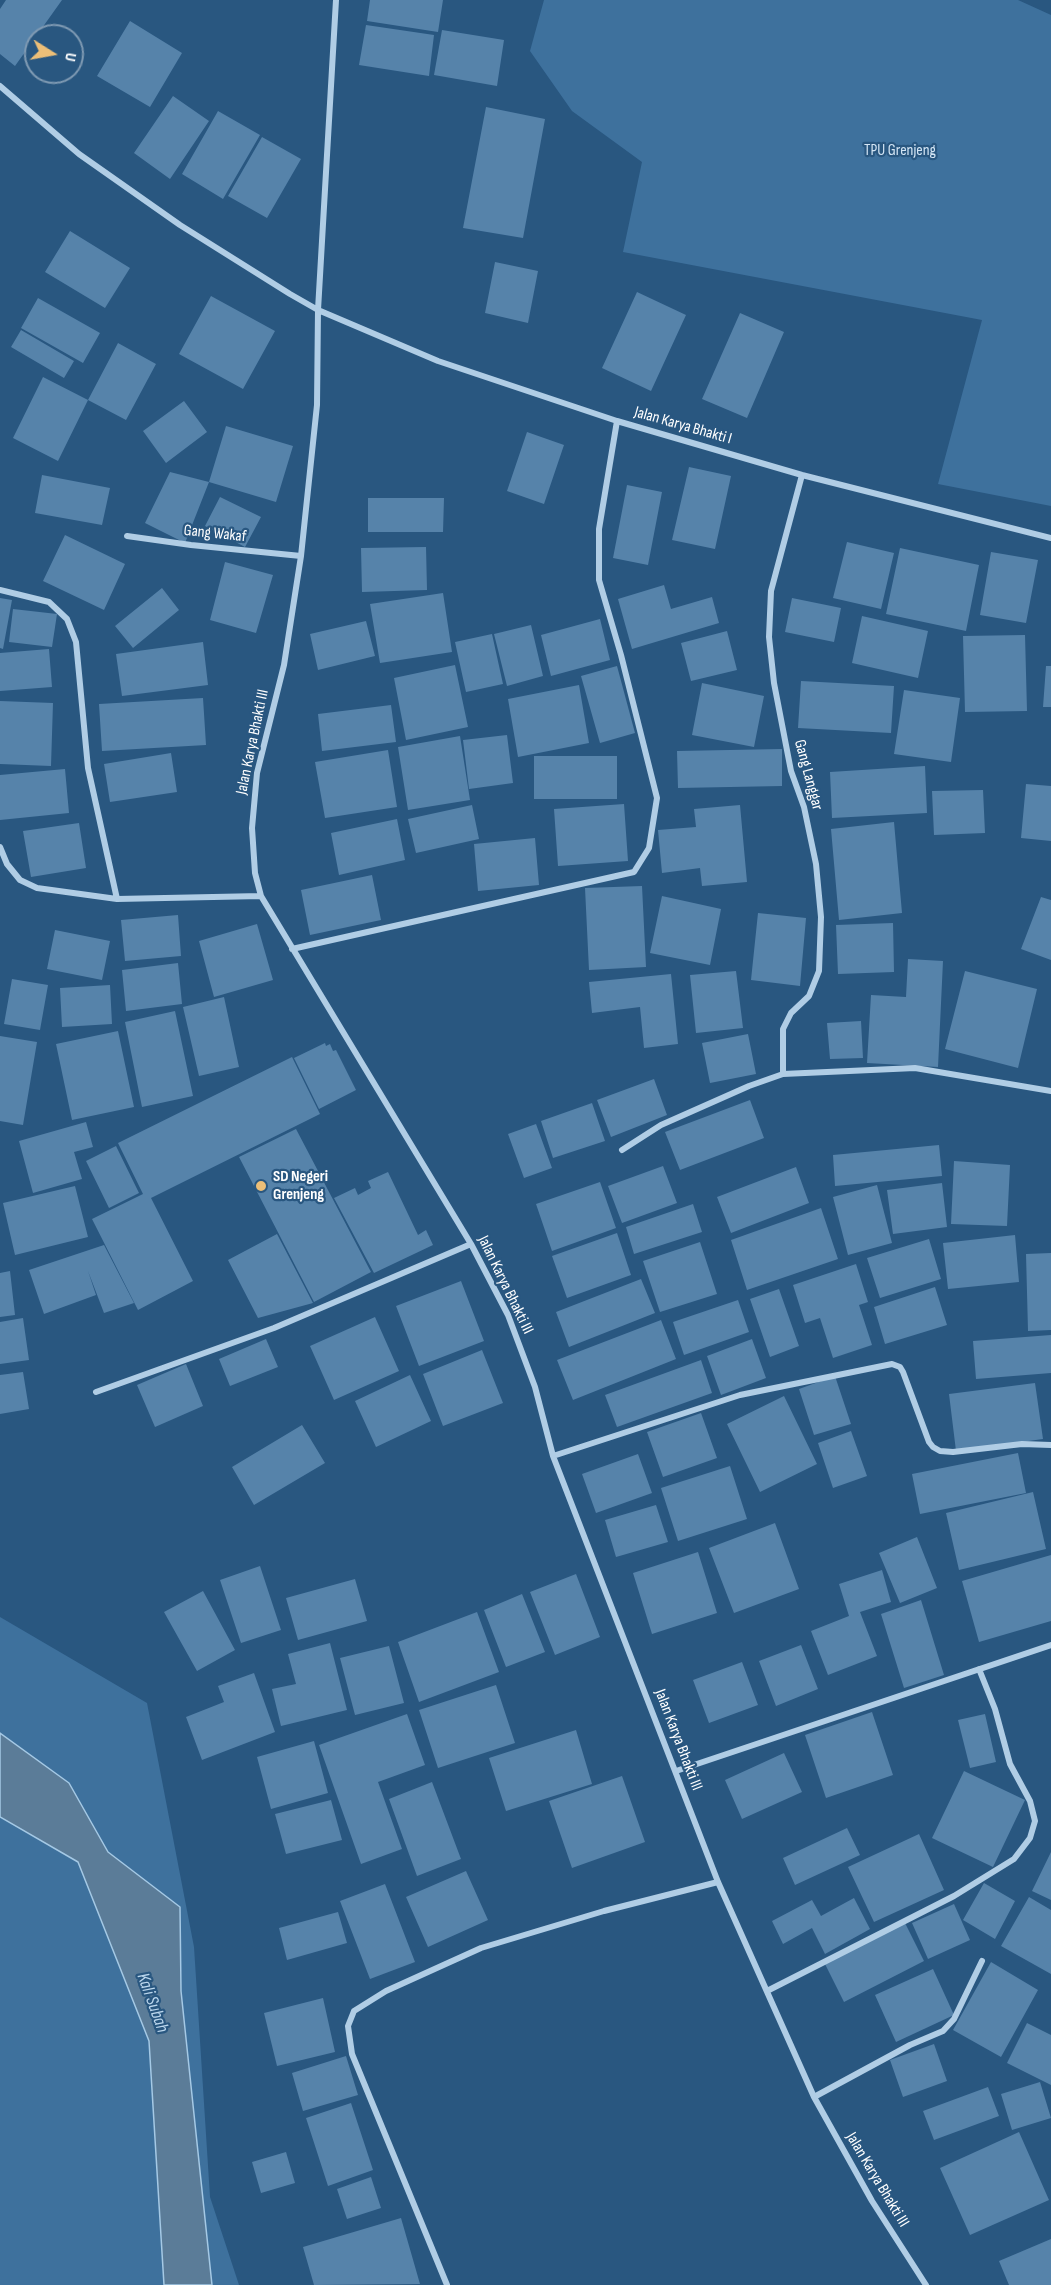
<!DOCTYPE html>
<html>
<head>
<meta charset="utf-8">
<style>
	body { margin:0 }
	#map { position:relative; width:1051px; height:2285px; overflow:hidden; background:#295780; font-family:"Sofia Sans Condensed",sans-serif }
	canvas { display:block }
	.north { position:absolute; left:24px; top:24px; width:60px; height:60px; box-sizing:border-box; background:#295780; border:2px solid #7f9ab3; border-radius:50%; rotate:101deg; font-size:16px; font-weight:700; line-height:24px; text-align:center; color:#fff }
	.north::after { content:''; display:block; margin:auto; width:21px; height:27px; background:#ecbf78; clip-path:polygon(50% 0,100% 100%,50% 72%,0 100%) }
</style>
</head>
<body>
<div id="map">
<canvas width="1051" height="2285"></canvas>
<div class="north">U</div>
</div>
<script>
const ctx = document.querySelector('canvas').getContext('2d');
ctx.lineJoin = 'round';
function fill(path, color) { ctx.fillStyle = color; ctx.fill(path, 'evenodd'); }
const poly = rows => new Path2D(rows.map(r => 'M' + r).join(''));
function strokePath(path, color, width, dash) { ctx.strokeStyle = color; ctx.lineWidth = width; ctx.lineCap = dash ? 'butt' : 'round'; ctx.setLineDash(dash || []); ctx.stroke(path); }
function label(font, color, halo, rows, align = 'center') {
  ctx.font = font + ' "Sofia Sans Condensed",sans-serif'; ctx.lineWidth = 4.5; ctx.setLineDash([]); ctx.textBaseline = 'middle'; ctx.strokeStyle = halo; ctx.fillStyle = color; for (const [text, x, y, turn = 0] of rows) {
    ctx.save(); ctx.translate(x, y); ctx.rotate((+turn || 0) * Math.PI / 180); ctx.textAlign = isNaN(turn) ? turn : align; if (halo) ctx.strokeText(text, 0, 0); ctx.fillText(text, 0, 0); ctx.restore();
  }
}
fill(poly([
	[544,0,1018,0,1051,15,1051,506,938,484,982,320,623,252,642,162,572,111,530,51],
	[0,1617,147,1703,194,1947,210,2197,239,2285,212,2285,181,1991,180,1907,108,1852,69,1783,0,1733],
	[0,1817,78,1862,149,2041,164,2285,0,2285]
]), '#3e719d');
const water = poly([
	[0,1733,69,1783,108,1852,180,1907,181,1991,212,2285,164,2285,149,2041,78,1862,0,1817,0,1733]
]);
fill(water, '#5b7c98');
strokePath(water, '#a5c9e5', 1.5);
fill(poly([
	[6,0,62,0,15,66,0,54,0,9],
	[370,0,443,0,438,32,367,21],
	[130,21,182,53,150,107,97,76],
	[366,25,434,35,429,76,359,65],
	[442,30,504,40,497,86,434,75],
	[173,96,209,121,170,179,134,153],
	[486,107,545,119,523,238,463,228],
	[218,111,260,135,223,199,182,174],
	[262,137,301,159,267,218,228,196],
	[70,231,130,268,105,308,45,272],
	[495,262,538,271,528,323,485,313],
	[637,292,686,315,651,391,602,368],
	[211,296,275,331,243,389,179,354],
	[38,298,100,333,83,363,21,328],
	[740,313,784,332,747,418,702,399],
	[21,330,74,361,64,378,11,347],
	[118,343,156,364,126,420,88,400,58,461,13,438,43,377,88,400],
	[184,401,207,432,166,463,143,431],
	[226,426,293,446,276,502,209,482],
	[527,432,564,445,544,504,507,491],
	[689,467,731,476,715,549,672,540],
	[170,472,209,482,185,543,145,523],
	[42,475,110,488,102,525,35,513],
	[627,485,662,492,648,565,613,558],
	[220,497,261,517,245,547,205,526],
	[368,498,444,498,443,532,368,532],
	[65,535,125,564,104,610,43,581],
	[847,542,894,553,881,609,833,598],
	[426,547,427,590,362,592,361,548],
	[900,548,979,565,966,631,886,614],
	[991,552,1038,560,1026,623,980,615],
	[225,562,273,575,256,633,210,620],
	[664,585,671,609,712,597,719,623,632,649,618,599],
	[162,588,179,610,133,648,115,626],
	[443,593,452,652,380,663,370,604],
	[0,598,12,600,3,649,0,648],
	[792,598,841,608,834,642,785,632],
	[13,609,57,614,52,647,9,642],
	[862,616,928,631,918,678,852,663],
	[600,619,610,660,551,676,541,635],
	[366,621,375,656,318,670,310,634],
	[531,625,543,676,507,686,494,634],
	[727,631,737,670,691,681,681,643],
	[492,634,503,684,466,692,455,642],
	[1025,635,1027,711,965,712,963,636],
	[203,642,208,685,122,696,116,654],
	[49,649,52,687,0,691,0,653],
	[455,665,468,727,406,740,394,678],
	[617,666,635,733,600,743,581,676],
	[1046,666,1051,666,1051,707,1043,707],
	[801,681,894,686,891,733,798,728],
	[702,683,764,696,754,747,692,735],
	[579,685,589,743,518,757,508,699],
	[904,690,960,698,951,762,894,754],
	[203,698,206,745,102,751,99,704],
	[0,701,53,703,51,766,0,764],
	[391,705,396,742,322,751,318,714],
	[507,735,513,783,469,789,463,740],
	[460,736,470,800,408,810,398,747],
	[782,749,782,786,678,788,677,751],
	[388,750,397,807,325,818,315,762],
	[171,753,177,792,110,802,104,764],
	[534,756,617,756,617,799,534,799],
	[925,766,927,813,832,818,830,772],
	[65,769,69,813,0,820,0,775],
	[1026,784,1051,786,1051,841,1021,838],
	[983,790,985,833,934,835,932,791],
	[624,804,628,861,558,866,554,809],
	[472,805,479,839,416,853,408,819],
	[740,805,747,882,702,886,700,868,662,873,658,830,696,827,694,809],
	[397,819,405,860,339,875,331,833],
	[894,822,902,913,839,920,831,829],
	[79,823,86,868,31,877,23,831],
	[535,838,539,885,478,891,474,844],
	[372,875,381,920,310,935,301,890],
	[642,886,646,967,589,970,585,888],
	[662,896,721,909,710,965,650,953],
	[1041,897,1051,900,1051,960,1021,949],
	[758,913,806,918,800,986,751,980],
	[178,915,181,956,125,961,121,920],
	[893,923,894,972,838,974,836,925],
	[257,924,273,980,214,997,199,941],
	[55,930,110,941,102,980,47,969],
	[908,959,943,961,938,1067,867,1063,871,995,906,997],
	[178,963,182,1004,126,1011,122,970],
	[736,971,743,1028,696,1033,690,975],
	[965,971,1037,989,1018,1068,945,1049],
	[671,974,678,1044,644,1048,640,1007,592,1013,589,982],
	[12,979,48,985,40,1030,4,1024],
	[110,985,112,1024,62,1027,60,988],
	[224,997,239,1067,199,1076,183,1007],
	[175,1011,193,1096,142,1107,125,1022],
	[861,1021,863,1058,830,1059,827,1023],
	[118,1031,134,1107,72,1120,56,1044],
	[748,1034,756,1074,710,1083,702,1043],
	[0,1036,37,1042,23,1125,0,1121],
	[325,1043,326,1046,330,1044,333,1051,336,1050,356,1090,319,1109,294,1058],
	[292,1057,320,1114,151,1198,193,1281,138,1310,92,1219,143,1194,118,1143],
	[654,1079,667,1115,611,1137,597,1100],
	[750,1100,764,1138,680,1170,665,1132],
	[592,1103,605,1141,553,1158,541,1121],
	[86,1122,93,1147,74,1152,82,1179,33,1193,19,1141],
	[536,1124,552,1168,524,1178,508,1134],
	[296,1129,371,1272,314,1302,239,1157],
	[939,1145,942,1176,835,1186,833,1155],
	[116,1146,139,1193,109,1208,86,1161],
	[954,1161,1010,1165,1007,1226,951,1224],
	[663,1166,677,1203,622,1223,608,1186],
	[796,1167,809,1203,731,1233,717,1197],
	[388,1172,418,1235,426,1230,433,1245,374,1273,334,1198,355,1188,358,1195,371,1188,368,1181],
	[600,1182,616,1228,552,1251,536,1204],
	[942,1183,947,1227,893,1234,887,1190],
	[877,1185,892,1243,848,1255,833,1197],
	[75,1186,88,1237,15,1255,3,1203],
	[693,1204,702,1232,634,1254,626,1227],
	[821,1208,838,1259,747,1290,731,1240],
	[617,1233,631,1275,567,1298,552,1256],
	[277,1234,313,1303,258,1318,228,1260],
	[1015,1235,1019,1282,948,1289,943,1243],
	[929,1239,941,1279,880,1298,867,1258],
	[700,1242,717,1294,660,1312,643,1261],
	[104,1245,134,1303,104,1313,88,1271,96,1295,44,1314,29,1270],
	[1051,1253,1051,1330,1028,1331,1026,1254],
	[856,1264,868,1302,859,1305,872,1345,833,1358,820,1318,805,1323,793,1285],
	[10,1271,15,1315,0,1317,0,1273],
	[641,1279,655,1313,569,1347,556,1312],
	[461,1281,484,1341,419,1366,396,1306],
	[935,1287,947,1325,885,1344,874,1307],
	[779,1289,799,1346,770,1357,750,1299],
	[738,1300,749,1332,684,1355,673,1322],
	[375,1317,399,1371,334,1400,310,1346],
	[23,1318,29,1360,0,1364,0,1322],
	[661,1320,676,1359,573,1400,557,1360],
	[1051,1335,1051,1373,976,1379,973,1341],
	[266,1339,278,1367,230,1386,219,1359],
	[752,1339,766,1378,721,1395,707,1356],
	[482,1350,503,1403,443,1426,423,1374],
	[701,1360,712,1393,617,1427,605,1395],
	[186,1364,203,1406,155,1427,137,1385],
	[23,1372,29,1409,0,1414,0,1375],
	[410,1375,431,1421,376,1447,355,1401],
	[835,1376,851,1424,814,1435,799,1389],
	[1035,1383,1043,1439,956,1451,949,1394],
	[784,1396,817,1464,760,1492,727,1424],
	[701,1413,717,1458,663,1477,647,1432],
	[302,1425,325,1463,254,1505,232,1467],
	[851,1431,867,1476,833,1488,818,1443],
	[1018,1453,1026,1493,920,1514,912,1474],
	[638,1454,652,1493,596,1513,582,1474],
	[730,1466,747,1519,678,1541,661,1488],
	[1033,1492,1046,1549,959,1570,946,1513],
	[656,1505,668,1542,616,1557,605,1520],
	[775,1523,799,1589,734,1613,709,1548],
	[917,1537,937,1588,900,1603,879,1553],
	[698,1552,717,1613,652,1634,633,1573],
	[1051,1555,1051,1621,979,1642,962,1581],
	[260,1566,281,1630,241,1643,220,1580],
	[882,1570,891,1602,860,1612,877,1656,828,1675,811,1631,849,1616,839,1584],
	[576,1574,600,1637,555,1655,530,1592],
	[355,1579,367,1621,298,1640,286,1598],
	[203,1591,235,1650,197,1671,164,1612],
	[522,1594,545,1652,506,1667,484,1610],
	[921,1600,944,1675,904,1688,881,1614],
	[477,1612,499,1672,419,1702,398,1642],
	[330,1643,347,1710,281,1726,272,1689,296,1684,288,1654],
	[801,1645,818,1689,776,1706,759,1661],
	[389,1646,404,1703,355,1715,340,1658],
	[742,1662,758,1705,709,1723,693,1680],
	[254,1673,275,1732,202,1760,186,1717,224,1702,218,1686],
	[496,1685,515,1743,438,1768,419,1710],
	[872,1712,893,1775,826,1798,805,1735],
	[407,1714,425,1765,378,1782,402,1849,361,1864,319,1745],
	[985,1714,996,1762,970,1768,958,1720],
	[576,1730,592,1784,506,1811,489,1758],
	[314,1741,328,1793,271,1809,257,1757],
	[784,1753,802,1792,742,1819,725,1780],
	[964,1771,1025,1800,993,1867,932,1838],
	[622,1776,645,1842,572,1868,549,1801],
	[432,1782,461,1859,417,1876,389,1799],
	[331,1800,342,1840,286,1854,275,1814],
	[847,1828,860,1855,795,1885,783,1858],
	[919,1834,944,1890,874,1922,848,1867],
	[1051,1852,1051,1900,1032,1891],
	[466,1871,488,1920,428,1947,406,1897],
	[984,1883,1015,1901,995,1939,963,1920],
	[385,1884,415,1962,370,1979,340,1901],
	[1029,1897,1051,1910,1051,1974,1001,1946],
	[854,1898,870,1929,825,1954,812,1928,783,1944,772,1921,812,1900,821,1916],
	[954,1904,970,1940,928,1959,912,1923],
	[338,1912,347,1943,287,1960,279,1928],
	[905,1923,924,1961,844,2002,825,1964],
	[991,1962,1038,1990,1001,2057,953,2030],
	[933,1969,954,2015,896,2042,875,1995],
	[323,1998,335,2052,277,2066,264,2013],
	[1027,2023,1051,2035,1051,2085,1007,2063],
	[934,2044,947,2081,903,2097,890,2060],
	[346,2056,358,2095,303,2111,292,2073],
	[1040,2082,1051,2118,1012,2130,1001,2094],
	[988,2087,999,2116,934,2140,923,2111],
	[351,2103,373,2170,328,2186,306,2118],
	[1019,2132,1049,2200,970,2235,940,2168],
	[286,2152,295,2183,261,2193,252,2162],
	[371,2177,381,2208,347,2219,337,2189],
	[401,2218,420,2284,314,2285,303,2247],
	[1051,2239,1051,2285,1009,2285,999,2261]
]), '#5683aa');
strokePath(poly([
	[336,0,318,310,317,405,301,556,284,665,257,773,252,828,255,873,261,896,471,1244,508,1315,535,1387,553,1456,718,1882,814,2097,872,2201,926,2285],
	[0,86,79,154,180,225,290,294,318,310,438,361,617,421,802,475,1051,538],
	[127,536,191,545,301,556],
	[0,590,49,602,67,619,76,642,88,768,117,899],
	[0,847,7,864,20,880,37,888,117,899,261,896],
	[292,949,634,872,649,848,657,798,621,655,599,580,599,529,617,421],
	[783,1074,783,1029,791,1013,809,996,819,971,821,917,816,864,804,807,791,771,774,683,769,637,771,591,802,475],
	[622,1150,661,1125,749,1086,783,1074,915,1068,1051,1091],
	[96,1392,274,1328,471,1244],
	[553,1456,740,1395,892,1364,900,1367,903,1372,929,1442,933,1447,940,1451,953,1452,1022,1444,1051,1445],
	[676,1771,1051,1645],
	[767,1991,954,1896,1014,1859,1030,1838,1035,1821,1030,1801,1010,1764,995,1709,979,1669],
	[814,2097,910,2045,943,2031,954,2019,982,1961],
	[447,2285,352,2054,348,2026,354,2011,386,1991,481,1948,604,1911,718,1882]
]), '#b0cde5', 6);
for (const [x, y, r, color] of [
	[261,1186,6,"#ecbf78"]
]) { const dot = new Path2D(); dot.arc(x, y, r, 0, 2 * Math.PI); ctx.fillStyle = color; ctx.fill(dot); strokePath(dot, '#295780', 2); }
label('16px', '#d3e5f4', '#295780', [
	["TPU Grenjeng",900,151]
]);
label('16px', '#fff', '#295780', [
	["Jalan Karya Bhakti I",683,426,16],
	["Gang Wakaf",215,534,6],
	["Jalan Karya Bhakti III",253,742,-78],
	["Gang Langgar",808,775,75],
	["Jalan Karya Bhakti III",505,1285,64],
	["Jalan Karya Bhakti III",678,1740,69],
	["Jalan Karya Bhakti III",877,2180,59]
]);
label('bold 16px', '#fff', '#295780', [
	["SD Negeri",273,1177],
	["Grenjeng",273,1195]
], 'left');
label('italic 18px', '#bcd7ed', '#295780', [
	["Kali Subah",152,2003,70]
]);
</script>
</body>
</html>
